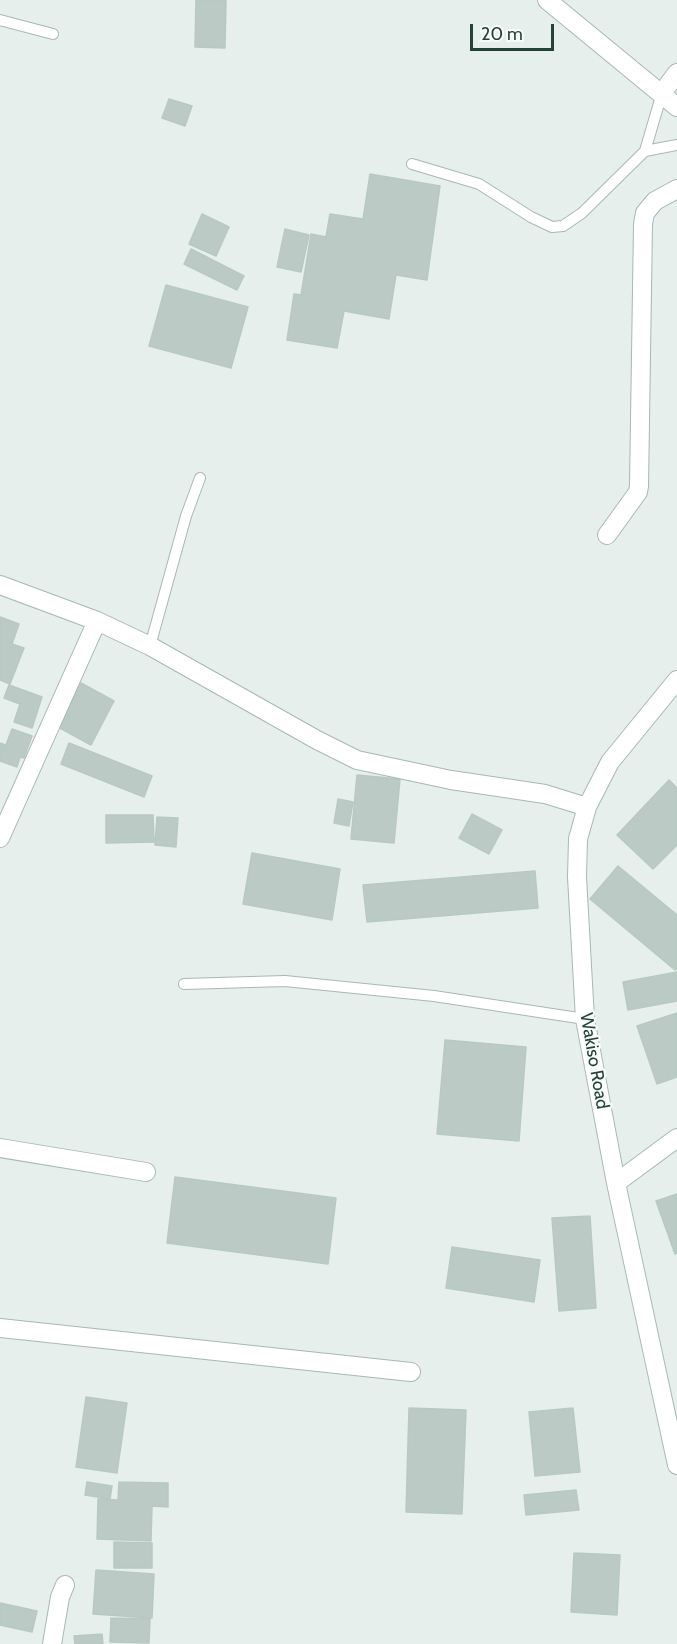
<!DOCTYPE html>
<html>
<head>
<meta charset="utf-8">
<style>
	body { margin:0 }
	#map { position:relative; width:677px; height:1644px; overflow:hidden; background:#e6efeb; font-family:Cabin,sans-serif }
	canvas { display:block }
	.scale { position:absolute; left:470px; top:24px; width:84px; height:27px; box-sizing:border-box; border:3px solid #24423a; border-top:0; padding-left:8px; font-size:18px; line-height:21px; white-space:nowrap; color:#24423a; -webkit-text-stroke:4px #f7fbf9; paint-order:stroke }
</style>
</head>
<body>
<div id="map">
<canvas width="677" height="1644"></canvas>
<div class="scale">20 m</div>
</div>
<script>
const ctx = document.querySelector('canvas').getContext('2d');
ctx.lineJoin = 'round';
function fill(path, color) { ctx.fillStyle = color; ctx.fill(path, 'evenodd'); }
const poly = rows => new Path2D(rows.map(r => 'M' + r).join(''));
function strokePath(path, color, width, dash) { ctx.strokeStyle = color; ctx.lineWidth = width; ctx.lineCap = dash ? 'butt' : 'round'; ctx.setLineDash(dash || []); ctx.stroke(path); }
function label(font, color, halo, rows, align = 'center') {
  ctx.font = font + ' Cabin,sans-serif'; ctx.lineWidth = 4.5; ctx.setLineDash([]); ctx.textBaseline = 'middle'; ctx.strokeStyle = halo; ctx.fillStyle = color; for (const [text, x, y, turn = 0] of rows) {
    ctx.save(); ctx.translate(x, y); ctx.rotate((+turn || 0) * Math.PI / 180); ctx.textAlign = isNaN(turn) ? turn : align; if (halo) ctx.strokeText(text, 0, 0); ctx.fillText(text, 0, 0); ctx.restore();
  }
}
const building = poly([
	[196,0,226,0,225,48,195,47,196,0],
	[169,99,192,106,185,126,162,118,169,99],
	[370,174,440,186,427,280,396,275,389,319,344,311,337,348,287,340,294,294,301,295,311,234,326,237,330,214,363,219,370,174],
	[202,214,229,227,216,256,189,244,202,214],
	[285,229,309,235,301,272,277,267,285,229],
	[191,249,244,276,237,290,184,264,191,249],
	[166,285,248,307,231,368,149,346,166,285],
	[0,617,19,624,12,644,24,648,10,684,0,680,0,617],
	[81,683,114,701,91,745,58,727,81,683],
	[9,685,42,697,32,728,14,722,20,704,4,698,9,685],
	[12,729,32,736,24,758,20,757,17,767,0,761,0,743,6,745,12,729],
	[69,743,152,776,144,797,61,764,69,743],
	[357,775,400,779,394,843,351,839,357,775],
	[669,780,677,788,677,845,653,869,617,835,669,780],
	[338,799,353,802,349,826,334,823,338,799],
	[472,814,502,830,489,854,459,838,472,814],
	[106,815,153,815,154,842,106,843,106,815],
	[157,817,178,818,176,847,155,845,157,817],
	[252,853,340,869,332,920,243,904,252,853],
	[618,866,677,915,677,968,675,970,590,899,618,866],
	[535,871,538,908,367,922,363,885,535,871],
	[677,972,677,1001,628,1010,623,982,677,972],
	[677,1013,677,1077,657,1084,637,1026,677,1013],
	[445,1040,526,1047,519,1141,437,1134,445,1040],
	[175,1177,336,1198,328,1264,167,1243,175,1177],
	[677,1194,677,1253,675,1254,656,1201,677,1194],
	[590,1216,596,1308,559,1311,552,1218,590,1216],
	[452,1247,540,1260,534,1302,446,1288,452,1247],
	[86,1397,127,1403,117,1473,76,1467,86,1397],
	[409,1408,466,1410,462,1514,406,1512,409,1408],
	[573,1408,580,1472,535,1476,529,1412,573,1408],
	[87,1482,112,1486,110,1499,85,1495,87,1482],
	[119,1482,168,1483,168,1507,152,1506,151,1541,97,1539,98,1499,118,1500,119,1482],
	[576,1490,579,1510,526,1515,524,1495,576,1490],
	[114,1542,152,1543,152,1568,114,1568,114,1542],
	[574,1553,620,1555,617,1615,571,1612,574,1553],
	[96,1570,154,1574,152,1618,93,1614,96,1570],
	[0,1603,37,1611,32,1632,0,1625,0,1603],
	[111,1618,150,1619,149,1643,110,1642,111,1618],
	[102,1634,103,1644,75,1644,74,1636,102,1634]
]);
fill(building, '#bbcac4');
strokePath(building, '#b8c9c2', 1.5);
const lane = poly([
	[0,20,53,34],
	[645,151,662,93],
	[412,164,479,184,531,217,552,227,563,226,582,213,645,151,677,145],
	[150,646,186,516,200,478],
	[184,984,285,981,434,996,585,1019]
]);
const street = poly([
	[547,0,677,107],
	[662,93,677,73],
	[607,535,638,492,639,486,643,224,645,213,655,201,677,189],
	[0,585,97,621,150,646,317,740,357,760,451,780,545,794,587,807],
	[677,680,610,762,587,807,578,839,577,877,585,1019,616,1183,677,1465],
	[0,838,97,621],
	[0,1148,146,1172],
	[616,1183,677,1138],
	[0,1328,411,1372],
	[52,1644,60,1597,65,1585]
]);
strokePath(lane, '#a8b8b2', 12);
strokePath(street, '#a8b8b2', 20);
strokePath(lane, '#fff', 10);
strokePath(street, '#fff', 18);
label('18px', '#24423a', '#f7fbf9', [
	["Wakiso Road",594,1061,80]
]);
</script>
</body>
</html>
